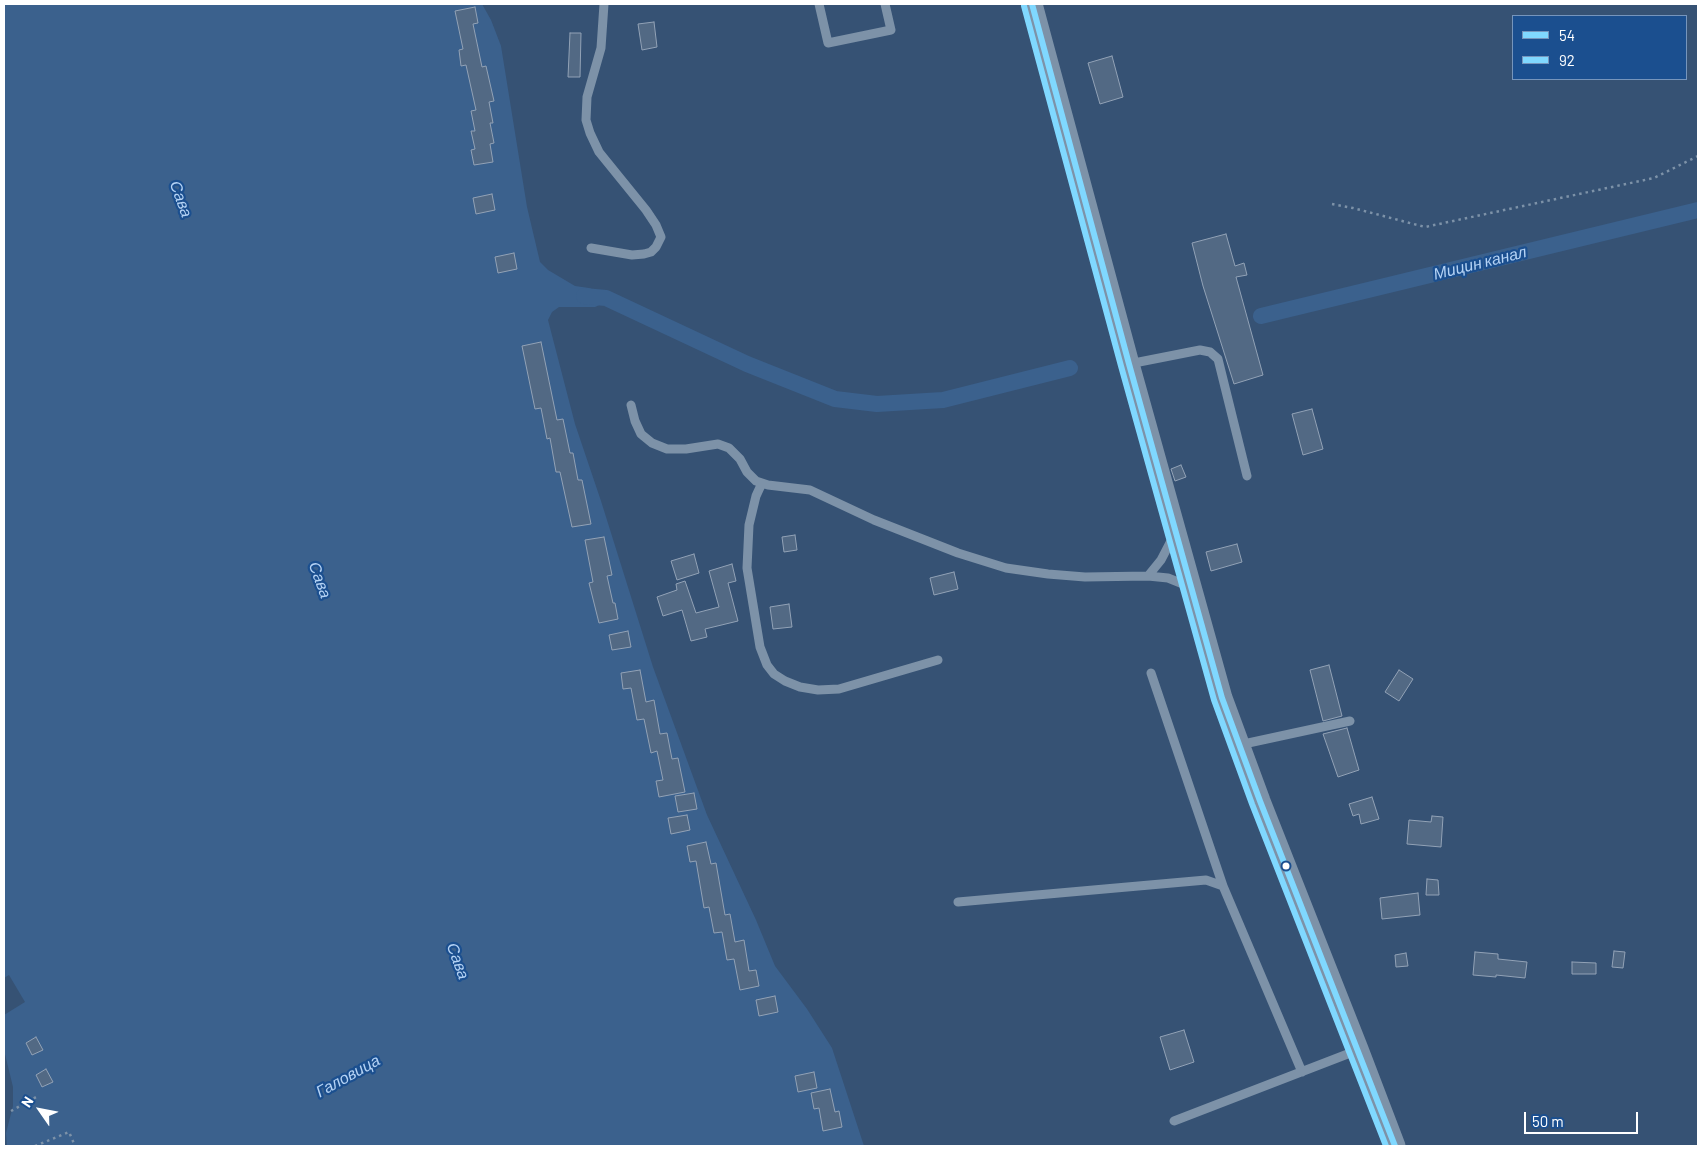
<!DOCTYPE html>
<html>
<head>
<meta charset="utf-8">
<style>
	body { margin:0 }
	#map { position:relative; width:1702px; height:1150px; overflow:hidden; background:#365274; font-family:Barlow,sans-serif }
	canvas { display:block }
	.frame { position:absolute; inset:0; border:5px solid #fff; pointer-events:none }
	.legend { position:absolute; left:1512px; top:15px; width:175px; height:65px; box-sizing:border-box; background:#1b4f8f; border:1px solid #7695bc; margin:0; padding:6px 9px; list-style:none; font-size:15px; color:#fff }
	.legend li { display:flex; align-items:center; gap:10px; height:25px }
	.legend b { width:25px; border:1px solid #7695bc }
	.north { position:absolute; left:15px; top:1085px; width:50px; height:50px; -webkit-text-stroke:4px #1b4f8f; paint-order:stroke; rotate:303deg; font-size:14px; font-weight:700; line-height:20px; text-align:center; color:#fff }
	.north::after { content:''; display:block; margin:auto; width:18px; height:22px; background:#fff; clip-path:polygon(50% 0,100% 100%,50% 72%,0 100%) }
	.scale { position:absolute; left:1524px; top:1112px; width:114px; height:22px; box-sizing:border-box; border:2px solid #fff; border-top:0; padding-left:6px; font-size:15px; line-height:18px; white-space:nowrap; color:#fff; -webkit-text-stroke:4px #1b4f8f; paint-order:stroke }
</style>
</head>
<body>
<div id="map">
<canvas width="1702" height="1150"></canvas>
<div class="frame"></div>
<ul class="legend">
<li><b style="height:6px;background:#80d8ff"></b>54</li>
<li><b style="height:6px;background:#80d8ff"></b>92</li>
</ul>
<div class="north">N</div>
<div class="scale">50 m</div>
</div>
<script>
const ctx = document.querySelector('canvas').getContext('2d');
ctx.lineJoin = 'round';
function fill(path, color) { ctx.fillStyle = color; ctx.fill(path, 'evenodd'); }
const poly = rows => new Path2D(rows.map(r => 'M' + r).join(''));
function strokePath(path, color, width, dash) { ctx.strokeStyle = color; ctx.lineWidth = width; ctx.lineCap = dash ? 'butt' : 'round'; ctx.setLineDash(dash || []); ctx.stroke(path); }
function label(font, color, halo, rows, align = 'center') {
  ctx.font = font + ' Barlow,sans-serif'; ctx.lineWidth = 4.5; ctx.setLineDash([]); ctx.textBaseline = 'middle'; ctx.strokeStyle = halo; ctx.fillStyle = color; for (const [text, x, y, turn = 0] of rows) {
    ctx.save(); ctx.translate(x, y); ctx.rotate((+turn || 0) * Math.PI / 180); ctx.textAlign = isNaN(turn) ? turn : align; if (halo) ctx.strokeText(text, 0, 0); ctx.fillText(text, 0, 0); ctx.restore();
  }
}
fill(poly([
	[4,4,482,4,491,20,501,46,527,207,540,262,548,270,575,286,589,288,602,293,606,298,606,302,595,307,559,307,552,312,548,320,575,424,601,501,653,667,707,815,756,920,775,966,807,1009,832,1048,864,1146,7,1146,6,1133,13,1106,13,1087,4,1050]
]), '#3b618d');
fill(poly([
	[9,975,25,1002,4,1015,4,978]
]), '#365274');
strokePath(poly([
	[584,296,606,298,747,364,835,399,877,404,943,400,1070,368],
	[1261,316,1698,210]
]), '#3b618d', 16);
const building = poly([
	[475,7,478,23,473,24,482,67,486,66,494,101,489,102,493,123,490,123,494,143,490,144,493,162,474,165,471,150,475,149,471,131,475,131,471,111,476,110,466,65,461,66,459,50,463,49,455,11,475,7],
	[654,22,657,47,642,50,638,24,654,22],
	[570,33,581,33,580,77,568,77,570,33],
	[1112,56,1123,97,1100,104,1088,63,1112,56],
	[492,194,495,210,476,214,473,198,492,194],
	[1226,234,1235,266,1244,263,1247,275,1236,277,1263,375,1234,384,1203,286,1192,243,1226,234],
	[514,253,517,269,498,273,495,257,514,253],
	[541,342,557,420,563,419,570,453,573,453,578,480,582,480,591,524,572,527,560,472,556,472,550,438,547,439,541,408,535,409,522,346,541,342],
	[1312,409,1323,449,1303,455,1292,414,1312,409],
	[1181,465,1186,477,1175,481,1171,469,1181,465],
	[795,535,797,550,784,552,782,537,795,535],
	[604,537,612,575,607,576,613,603,615,603,618,619,599,623,589,583,593,582,585,540,604,537],
	[1237,544,1242,562,1211,571,1206,552,1237,544],
	[694,554,699,573,677,580,671,561,694,554],
	[732,564,736,581,728,583,738,621,705,629,707,637,691,641,682,610,663,616,657,597,677,590,676,584,685,581,696,613,719,607,709,571,732,564],
	[954,572,958,589,934,595,930,578,954,572],
	[789,604,792,627,773,629,770,607,789,604],
	[628,631,631,647,612,650,609,635,628,631],
	[1329,665,1342,716,1323,721,1310,670,1329,665],
	[640,670,646,702,654,700,660,734,667,733,672,759,678,758,685,792,659,797,656,781,663,780,657,751,651,753,644,719,637,720,631,688,623,689,621,673,640,670],
	[1399,670,1413,679,1399,701,1385,692,1399,670],
	[1347,728,1359,770,1338,777,1323,734,1347,728],
	[694,793,697,809,678,812,675,796,694,793],
	[1372,797,1379,819,1361,824,1359,814,1353,816,1349,804,1372,797],
	[687,815,690,830,671,834,668,818,687,815],
	[1432,816,1443,817,1441,847,1407,844,1409,820,1431,822,1432,816],
	[706,842,711,864,716,863,725,915,730,914,735,942,744,940,749,971,756,970,759,986,740,990,734,959,727,960,722,932,714,933,709,907,704,908,696,861,690,862,687,846,706,842],
	[1427,879,1438,880,1439,895,1426,895,1427,879],
	[1418,893,1420,915,1382,919,1380,898,1418,893],
	[1614,951,1625,952,1623,968,1612,967,1614,951],
	[1475,952,1498,954,1498,959,1527,962,1525,978,1496,975,1496,977,1473,975,1475,952],
	[1406,953,1408,966,1396,967,1395,955,1406,953],
	[1572,962,1596,963,1596,974,1572,974,1572,962],
	[775,996,778,1012,759,1016,756,1000,775,996],
	[1184,1030,1194,1062,1170,1070,1160,1037,1184,1030],
	[36,1037,43,1050,32,1055,26,1043,36,1037],
	[46,1069,53,1082,42,1087,36,1075,46,1069],
	[814,1072,817,1088,798,1092,795,1076,814,1072],
	[830,1089,835,1112,839,1111,842,1127,823,1131,819,1108,814,1109,811,1093,830,1089]
]);
fill(building, '#526984');
strokePath(building, '#92a2b6', 1);
strokePath(poly([
	[1332,204,1353,208,1425,227,1654,178,1698,156],
	[11,1111,38,1096],
	[35,1146,69,1132,75,1146]
]), '#7d92a8', 2.5, [2.5, 4]);
strokePath(poly([
	[819,4,828,43,891,30,885,4],
	[591,248,632,255,644,254,651,252,656,247,661,237,656,225,646,210,599,152,590,133,586,120,587,97,601,48,604,4],
	[1129,364,1200,350,1210,352,1218,359,1247,476],
	[631,405,635,421,641,434,652,443,667,449,686,449,718,444,729,448,740,459,747,472,756,481,768,485,810,490,874,520,958,553,1006,568,1048,574,1085,577,1148,576,1168,578,1188,586],
	[762,483,756,496,749,525,747,568,760,647,767,665,774,674,785,681,800,687,818,690,839,689,938,660],
	[1148,576,1161,560,1173,537],
	[1151,673,1223,886],
	[1239,745,1350,721],
	[958,902,1206,880,1223,886,1302,1072],
	[1174,1121,1358,1050]
]), '#7d92a8', 9);
strokePath(poly([
	[1032,4,1129,364,1222,698,1260,801,1358,1049,1395,1146]
]), '#7d92a8', 21);
strokePath(poly([
	[1032,4,1129,364,1222,698,1260,801,1395,1146]
]), '#80d8ff', 6);
strokePath(poly([
	[1024,6,1121,366,1214,700,1252,804,1386,1146]
]), '#80d8ff', 6);
for (const [x, y, r, color] of [
	[1286,866,4.5,"#fff"]
]) { const dot = new Path2D(); dot.arc(x, y, r, 0, 2 * Math.PI); ctx.fillStyle = color; ctx.fill(dot); strokePath(dot, '#1b4f8f', 2); }
label('italic 16px', '#b5d3f5', '#1b4f8f', [
	["Сава",181,199,70],
	["Мицин канал",1480,263,-14],
	["Сава",320,580,70],
	["Сава",458,961,70],
	["Галовица",348,1076,-29]
]);
</script>
</body>
</html>
